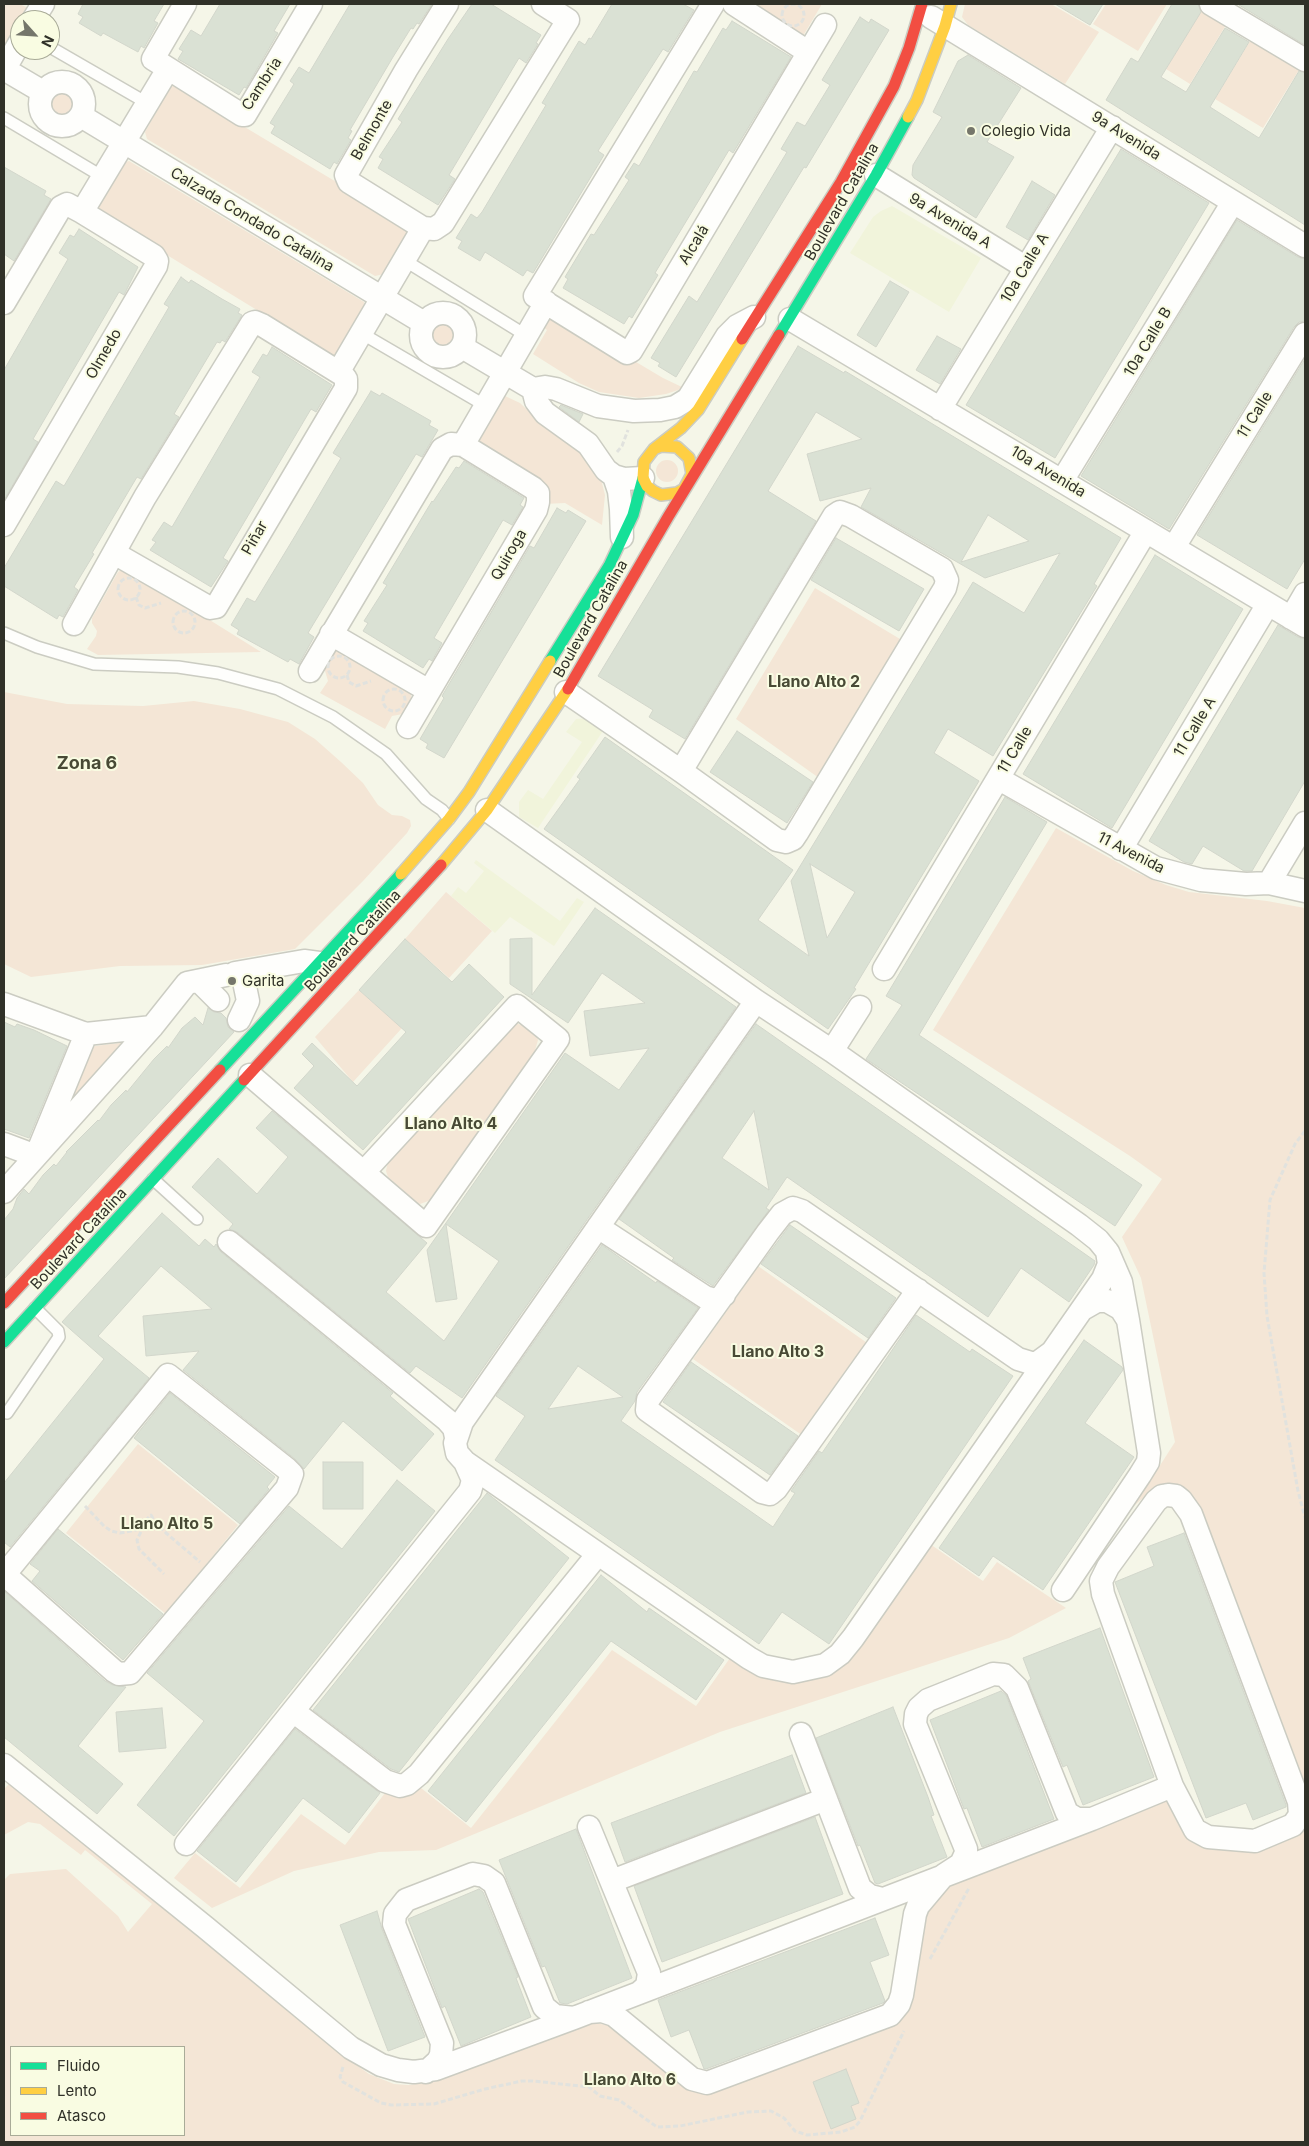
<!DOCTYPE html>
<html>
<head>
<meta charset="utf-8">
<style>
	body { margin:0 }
	#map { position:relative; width:1309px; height:2146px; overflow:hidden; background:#f5f6e8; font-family:Inter,sans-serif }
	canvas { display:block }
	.frame { position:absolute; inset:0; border:5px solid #303128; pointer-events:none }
	.legend { position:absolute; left:10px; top:2046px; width:175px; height:90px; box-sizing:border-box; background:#f9fce2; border:1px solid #a9ab98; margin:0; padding:6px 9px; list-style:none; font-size:15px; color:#303128 }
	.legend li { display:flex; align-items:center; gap:10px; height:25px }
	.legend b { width:25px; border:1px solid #a9ab98 }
	.north { position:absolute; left:10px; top:10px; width:50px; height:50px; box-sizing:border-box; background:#f9fce2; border:1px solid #a9ab98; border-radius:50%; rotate:116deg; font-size:14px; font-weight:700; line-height:20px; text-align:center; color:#303128 }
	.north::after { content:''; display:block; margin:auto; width:18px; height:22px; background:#75766b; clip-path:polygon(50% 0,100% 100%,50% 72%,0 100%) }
</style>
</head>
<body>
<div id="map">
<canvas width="1309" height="2146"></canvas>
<div class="frame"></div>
<ul class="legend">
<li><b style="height:6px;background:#16e098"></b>Fluido</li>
<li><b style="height:6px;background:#ffcf43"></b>Lento</li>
<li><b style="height:6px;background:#f24e42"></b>Atasco</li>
</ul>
<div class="north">N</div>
</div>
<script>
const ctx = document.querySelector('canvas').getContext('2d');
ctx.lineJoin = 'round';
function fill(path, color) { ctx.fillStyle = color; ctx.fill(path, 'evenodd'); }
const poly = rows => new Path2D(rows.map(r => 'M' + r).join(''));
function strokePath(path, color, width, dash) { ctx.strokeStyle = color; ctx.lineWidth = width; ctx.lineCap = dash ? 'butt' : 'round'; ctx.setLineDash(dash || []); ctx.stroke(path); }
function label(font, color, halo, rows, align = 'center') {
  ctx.font = font + ' Inter,sans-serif'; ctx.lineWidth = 4; ctx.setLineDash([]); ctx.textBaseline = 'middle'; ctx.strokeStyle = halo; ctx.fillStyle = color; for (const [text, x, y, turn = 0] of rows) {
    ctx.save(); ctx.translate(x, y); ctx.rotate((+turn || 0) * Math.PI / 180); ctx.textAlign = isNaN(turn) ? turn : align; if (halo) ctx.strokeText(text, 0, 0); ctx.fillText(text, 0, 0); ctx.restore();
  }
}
fill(poly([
	[892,206,981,258,949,312,850,253,873,217,881,211],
	[587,718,605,728,538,828,519,817,519,802,528,790,543,799,582,742,566,732,576,719],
	[476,860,560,921,577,898,584,902,554,946,510,917,495,933,451,896,458,887,466,893,484,871,474,863]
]), '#f1f4db');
fill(poly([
	[4,4,20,4,28,8,4,47],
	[749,4,822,4,803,36],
	[965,4,1051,4,1099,32,1065,84,968,25,962,17],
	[1106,4,1167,4,1138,51,1093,24],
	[1201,11,1226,25,1190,84,1166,69],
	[1250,41,1299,70,1263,128,1215,99],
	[171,86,178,87,373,204,409,232,384,274,375,276,147,139,145,132],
	'45 104a17 17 0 1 1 34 0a17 17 0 1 1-34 0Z',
	[129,161,364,302,365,309,338,354,332,356,100,214,97,207,123,163],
	[557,315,663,378,684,388,666,394,639,398,599,392,579,383,533,354,547,330,543,327,547,319],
	'426 335a17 17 0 1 1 34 0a17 17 0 1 1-34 0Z',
	[505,396,520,403,543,425,580,449,601,479,605,495,602,525,565,503,544,504,479,443,478,434,502,397],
	'656 471a11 11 0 1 1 22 0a11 11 0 1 1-22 0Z',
	[123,569,128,569,261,652,98,655,87,649,96,636,97,631,92,623,92,618,118,572],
	[815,588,900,639,819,778,736,719],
	[336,647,411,691,411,700,403,714,392,716,385,729,320,693,328,681,323,664],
	[4,692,67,704,143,706,194,701,240,709,288,722,315,739,341,762,363,783,378,805,392,815,402,816,410,820,411,826,407,833,363,881,295,949,202,965,120,966,31,977,4,964],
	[1056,828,1133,871,1166,885,1189,892,1267,901,1305,908,1305,1793,1192,1500,1152,1490,1134,1506,1175,1442,1141,1278,1122,1237,1162,1179,1130,1156,933,1030],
	[446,892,492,931,449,978,405,939],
	[359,990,402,1028,353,1082,315,1037],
	[515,1023,524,1026,536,1034,538,1040,534,1054,431,1200,420,1204,416,1202,388,1177,386,1171,388,1161],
	[120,1043,130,1045,66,1113,88,1051,95,1046],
	[758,1266,870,1345,806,1438,693,1359],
	[138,1444,238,1525,166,1614,66,1533],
	[930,1544,983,1581,997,1562,1066,1608,1009,1638,720,1732,436,1850,379,1852,294,1871,212,1908,174,1878,195,1853,240,1888,301,1814,345,1845,385,1793,403,1797,421,1788,471,1828,612,1650,696,1706,730,1658,756,1674,779,1682,802,1682,818,1678],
	[11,1782,342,2055,369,2074,394,2084,408,2085,433,2082,591,2023,610,2025,687,2084,895,2023,903,2019,910,2003,921,1917,936,1891,1166,1800,1170,1801,1194,1841,1305,1823,1305,2142,4,2142,4,1880,10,1874,66,1869,118,1916,128,1932,152,1904,85,1850,81,1855,40,1824,28,1822,4,1835,4,1789],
	[11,2047,184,2047,184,2135,11,2135]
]), '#f4e6d6');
const building = poly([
	[83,4,164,4,154,21,158,23,144,48,141,46,138,52,103,33,101,36,79,23,83,17,78,14,83,4],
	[220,4,290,4,274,31,278,33,246,88,244,87,239,95,178,59,183,51,179,49,191,30,201,36,220,4],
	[350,4,432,4,419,24,417,23,413,29,411,28,393,57,350,130,352,131,348,138,351,140,337,164,334,162,330,169,271,133,275,126,270,123,294,84,290,81,299,67,309,73,350,4],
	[472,4,491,4,541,35,536,43,538,44,526,63,519,58,449,175,455,179,438,205,378,168,383,159,379,157,402,122,398,119,448,39,472,4],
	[612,4,683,4,694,10,668,52,663,49,598,151,604,155,533,273,527,270,523,276,485,252,480,261,458,248,462,241,456,238,471,214,477,218,482,212,546,105,542,103,579,41,585,45,589,38,591,39,612,4],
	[1055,4,1103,4,1090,25,1055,4],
	[1172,4,1198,4,1201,12,1161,77,1186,92,1225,28,1249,42,1210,107,1259,138,1299,71,1305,73,1305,225,1106,100,1131,58,1138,62,1172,4],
	[1240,4,1305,4,1305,45,1239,5,1240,4],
	[860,17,869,23,871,19,889,30,806,168,804,167,676,377,658,366,660,363,651,358,689,296,697,302,787,152,781,149,797,122,805,126,830,85,822,80,860,17],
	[732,21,791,57,733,153,729,150,702,195,655,273,658,275,632,318,629,316,624,324,563,288,568,279,565,277,591,234,594,235,629,180,625,177,634,163,639,166,694,71,697,72,723,28,726,30,732,21],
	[968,55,1021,88,987,142,1014,157,976,218,914,178,912,175,913,165,942,117,933,112,958,61,968,55],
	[1121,149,1209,203,1055,458,966,405,1121,149],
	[4,167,46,191,44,195,51,199,14,261,4,254,4,167],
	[1032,181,1055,195,1028,240,1006,227,1032,181],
	[1237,220,1298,257,1305,259,1305,321,1299,322,1294,327,1169,529,1081,476,1237,220],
	[79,229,138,267,124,295,119,292,33,439,38,442,4,500,4,370,68,259,59,253,70,235,74,237,79,229],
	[181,277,189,283,191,280,222,299,240,309,238,313,242,315,225,342,222,340,220,343,217,342,174,414,179,417,141,479,137,477,92,553,94,554,74,587,78,590,63,617,59,615,57,619,4,586,4,568,56,481,64,486,169,307,164,304,181,277],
	[890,281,909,292,876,347,857,335,890,281],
	[937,336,961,349,940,384,916,370,937,336],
	[798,346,844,373,845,371,1121,538,1094,584,1097,586,993,756,948,729,934,753,979,781,854,988,856,989,828,1029,544,829,580,779,577,777,605,737,793,870,758,920,809,956,791,881,973,582,1024,613,1060,553,985,578,861,507,871,488,820,501,807,454,862,439,816,412,768,491,816,521,685,739,649,717,653,710,598,676,798,346],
	[988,515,1029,541,961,562,988,515],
	[810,864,855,892,827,938,810,864],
	[272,347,332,385,316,412,311,409,223,558,228,561,211,587,150,550,156,542,152,540,164,522,172,527,260,377,252,372,263,354,267,356,272,347],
	[1305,359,1305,559,1287,589,1197,535,1305,359],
	[371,391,380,396,382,393,431,421,429,425,438,430,422,457,416,454,308,633,314,637,299,664,290,659,288,662,237,634,239,630,231,625,247,598,255,602,295,536,341,458,333,453,371,391],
	[561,405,583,414,579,422,559,407,561,405],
	[464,461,524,498,520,505,523,507,512,525,503,520,434,638,442,643,432,661,429,659,423,668,363,631,368,623,364,621,387,585,383,583,432,501,433,502,456,467,459,468,464,461],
	[557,508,566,513,568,510,586,521,444,758,426,748,428,744,420,739,444,698,442,696,530,546,534,548,557,508],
	[836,538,924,589,899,631,811,580,836,538],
	[1155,555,1243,609,1112,828,1023,774,1155,555],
	[1278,625,1298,637,1305,639,1305,781,1252,871,1244,871,1203,846,1192,864,1184,862,1149,841,1278,625],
	[737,731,813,782,787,823,710,772,737,731],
	[1005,797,1047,822,919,1035,1142,1185,1115,1226,866,1059,902,1005,886,996,1005,797],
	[595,908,736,1007,462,1398,416,1366,410,1373,237,1232,229,1229,233,1224,192,1187,218,1158,257,1194,288,1157,256,1128,272,1111,427,1243,386,1292,444,1341,499,1261,446,1224,457,1299,436,1302,427,1250,565,1053,619,1090,649,1048,590,1056,584,1011,645,1003,602,973,568,1023,510,984,510,939,532,938,532,995,595,908],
	[405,939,452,982,469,964,504,997,363,1150,294,1088,314,1066,302,1054,312,1043,357,1086,406,1032,359,990,405,939],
	[208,1008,214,1012,221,1013,226,1018,228,1027,234,1032,4,1279,4,1220,13,1209,17,1198,24,1189,29,1194,43,1175,54,1164,56,1166,67,1152,66,1152,98,1120,99,1121,111,1105,126,1090,127,1092,154,1059,167,1046,168,1048,182,1028,195,1017,203,1025,208,1008],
	[4,1022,15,1027,17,1024,34,1030,67,1046,29,1138,4,1129,4,1022],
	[756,1024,1095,1261,1094,1265,1069,1302,1021,1268,988,1317,787,1177,766,1208,769,1210,713,1286,672,1260,674,1258,619,1219,756,1024],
	[754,1111,769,1190,722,1158,754,1111],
	[162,1213,199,1246,205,1239,214,1247,216,1244,221,1252,393,1393,390,1396,434,1434,402,1471,343,1421,304,1469,295,1459,183,1370,199,1351,146,1356,143,1316,212,1309,161,1266,98,1336,149,1378,10,1547,4,1542,4,1483,104,1359,62,1322,162,1213],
	[790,1225,896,1298,868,1338,761,1264,790,1225],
	[602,1245,656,1283,657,1281,698,1308,637,1392,635,1401,621,1421,773,1527,795,1493,791,1491,819,1451,822,1453,916,1315,970,1352,972,1349,1013,1376,829,1644,782,1612,759,1644,495,1460,525,1416,496,1396,602,1245],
	[578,1366,623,1397,548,1409,578,1366],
	[1084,1340,1122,1367,1123,1370,1085,1423,1134,1457,1043,1590,993,1556,979,1576,939,1548,1084,1340],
	[691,1362,798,1436,770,1475,663,1402,691,1362],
	[170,1393,275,1477,267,1487,269,1489,240,1524,134,1438,170,1393],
	[323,1462,363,1462,363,1509,323,1509,323,1462],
	[397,1480,435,1511,174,1836,137,1805,204,1721,147,1673,289,1506,342,1549,397,1480],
	[487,1493,569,1558,399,1772,391,1769,313,1710,487,1493],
	[58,1529,163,1614,123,1660,32,1581,40,1571,30,1564,58,1529],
	[1184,1533,1286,1805,1286,1807,1253,1820,1246,1803,1206,1818,1115,1582,1154,1566,1147,1547,1184,1533],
	[601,1575,647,1612,649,1608,724,1660,696,1700,611,1641,466,1822,428,1791,601,1575],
	[4,1591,105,1681,113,1685,126,1687,78,1746,123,1784,97,1814,4,1737,4,1591],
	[1100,1628,1154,1777,1083,1805,1067,1765,1063,1767,1028,1681,1031,1679,1023,1658,1100,1628],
	[1001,1691,1006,1695,1054,1819,982,1847,967,1808,964,1809,930,1720,1001,1691],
	[893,1707,928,1797,934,1815,931,1816,947,1857,878,1884,875,1883,860,1845,858,1846,816,1738,893,1707],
	[162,1708,166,1748,119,1752,116,1712,162,1708],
	[295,1729,380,1793,349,1833,303,1798,236,1882,197,1851,295,1729],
	[792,1755,806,1793,625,1862,611,1823,792,1755],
	[815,1817,843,1894,662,1962,634,1886,815,1817],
	[576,1829,632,1978,567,2004,560,2003,545,1966,542,1967,499,1860,576,1829],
	[479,1889,483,1892,518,1977,516,1978,531,2017,461,2046,445,2006,442,2008,408,1919,479,1889],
	[377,1911,382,1929,425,2037,388,2051,340,1925,377,1911],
	[875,1918,889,1955,870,1962,885,2001,883,2003,706,2069,704,2069,689,2030,671,2037,658,2000,875,1918],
	[846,2069,859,2103,851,2106,856,2119,831,2129,813,2082,846,2069]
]);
fill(building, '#dae1d4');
strokePath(building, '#d2d6cb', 1);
const lane = poly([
	[50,47,147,103],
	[4,118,103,177],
	[404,260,527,336],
	[361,333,486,406],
	[4,633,37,647,94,664,178,667,218,673,278,689,333,717,386,754,426,799,442,810,449,819],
	[153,1179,197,1219],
	[7,1413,59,1337,58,1331,35,1308]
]);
const street = poly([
	[185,4,153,59,242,115,245,115,311,4],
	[447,4,406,70,346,175,349,182,423,228,434,229,443,223,568,20,543,4],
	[713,4,535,296,627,353,631,351,825,25],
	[734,4,808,52],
	[1211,4,1305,60],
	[931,17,1305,246],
	[33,20,43,4],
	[4,69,43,92],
	[4,70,20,42],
	'40 104a22 22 0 1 1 44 0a22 22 0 1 1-44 0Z',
	[81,116,424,323],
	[876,175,1025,267],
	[82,212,168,69],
	[4,303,61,207,67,204,82,212,154,256,157,261,156,266,4,525],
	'421 335a22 22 0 1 1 44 0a22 22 0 1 1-44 0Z',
	[790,319,1305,626],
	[462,347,533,389,545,387,556,389,598,406,634,411,660,410,675,407,688,399,727,336,737,326,754,317],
	[339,371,423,228],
	[533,389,536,401,545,413,588,444,606,470,614,476,624,479,643,478],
	[940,409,1112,127],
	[463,445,546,302],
	[614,476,619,491,621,509,622,537],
	[1062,481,1233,202],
	[1174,547,1305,334],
	[1291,618,1305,594],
	[74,624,145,497,252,323,255,322,262,325,343,375,346,379,346,388,216,607,210,608,114,553],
	[331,634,429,691],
	[310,671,442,449,451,444,463,445,533,488,538,493,538,502,536,510,408,727],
	[566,692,681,771,777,840,786,842,793,839,797,833,945,588,947,580,942,569,851,516,840,512,834,516,681,771],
	[999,779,1156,868,1201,880,1246,884,1269,883,1305,891],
	[487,810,756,1001,832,1051,1079,1225,1098,1240,1107,1251,1109,1264,1103,1279,853,1638,840,1654,825,1665,793,1672,763,1666,749,1658,465,1462,457,1453,455,1443,462,1422,756,1001],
	[1121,849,1268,604],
	[1269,883,1305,823],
	[884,969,1146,531],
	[235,973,304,961,319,963],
	[199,981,218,1000],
	[4,1004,86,1034,152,1027],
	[239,1020,248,1001,242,972],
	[832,1051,860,1007],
	[250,1075,426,1226,558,1039,517,1006,364,1172],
	[4,1144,36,1156,86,1034],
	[4,1192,152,1027,187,983,226,975],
	[598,1227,705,1297,715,1300,724,1295],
	[229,1242,447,1420,454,1428,456,1437],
	[1108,1252,1121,1282,1128,1320],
	[918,1290,776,1489,770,1494,762,1492,647,1410,648,1400,768,1232,782,1214,793,1208,802,1211,1018,1359,1031,1363,1037,1363,1052,1352],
	[465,1462,473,1480,470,1491,293,1711,385,1781,400,1786,407,1784,419,1774,598,1554],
	[1168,1495,1176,1496,1181,1500,1191,1514,1299,1802,1300,1815,1293,1825,1255,1841,1208,1837,1195,1830,1172,1786,1103,1594,1101,1581,1108,1567,1156,1501,1162,1496,1168,1495],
	[4,1574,114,1671,119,1674,130,1673,287,1488,292,1474,287,1469,168,1375,4,1575],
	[1063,1590,1140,1475,1148,1462,1149,1453,1128,1320,1121,1309,1107,1301,1097,1301,1083,1309],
	[801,1734,860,1888,870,1896,882,1899],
	[4,1765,205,1927,351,2048,381,2065,398,2070,414,2072,436,2069,574,2018,1092,1819,1172,1786],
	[589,1827,649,1973,647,1986,639,1993],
	[186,1844,293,1711],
	[612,1881,826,1799],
	[589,2012,602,2011,614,2015,692,2079,707,2083,890,2015,899,2004,902,1995,915,1914,918,1906,944,1875,961,1864,966,1853,966,1849,915,1724,916,1714,919,1708,928,1700,993,1674,1004,1675,1017,1688,1067,1813,1077,1819,1092,1819],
	[426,2072,438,2061,441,2055,442,2043,394,1924,395,1914,406,1900,473,1874,484,1876,494,1883,544,2007,555,2016,574,2018]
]);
const fast = poly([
	[779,335,876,175,908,117],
	[550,661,609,566,633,515,643,478],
	[220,1070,401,874],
	[4,1342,244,1080]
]);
const slow = poly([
	[908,117,917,100,945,26,951,4],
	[654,449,661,446,677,447,689,458,692,474,684,489,677,493,661,495,653,491,647,486,643,478,644,462,654,449,681,428,698,410,742,339],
	[441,865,487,810,568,689],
	[401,874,449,819,469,792,550,661]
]);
const jam = poly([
	[742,339,841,182,894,86,909,48,922,4],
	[568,689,668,517,779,335],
	[244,1080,441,865],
	[4,1303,220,1070]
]);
strokePath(lane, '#cbccc2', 14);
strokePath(street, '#cbccc2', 25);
strokePath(fast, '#cbccc2', 14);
strokePath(slow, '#cbccc2', 14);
strokePath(jam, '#cbccc2', 14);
strokePath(poly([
	'782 15a11 11 0 1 1 22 0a11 11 0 1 1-22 0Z',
	[617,452,622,446,628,430],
	'118 589a11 11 0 1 1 22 0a11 11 0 1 1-22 0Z',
	[136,597,139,605,145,608,161,603],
	'173 622a11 11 0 1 1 22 0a11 11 0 1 1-22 0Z',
	'328 667a11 11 0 1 1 22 0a11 11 0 1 1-22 0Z',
	[347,675,349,682,356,686,371,681],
	'383 700a11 11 0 1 1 22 0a11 11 0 1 1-22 0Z',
	[1305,1131,1295,1144,1270,1200,1264,1273,1267,1316,1298,1491,1305,1518],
	[85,1506,104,1526,111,1531,120,1533,136,1530,151,1515,155,1522,166,1533,200,1562],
	[144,1525,137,1540,139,1549,164,1574],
	[930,1959,969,1888],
	[343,2067,340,2077,343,2082,381,2103,391,2105,434,2104,485,2089,522,2081,533,2081,589,2087,600,2096,619,2100,657,2127,680,2126,748,2112,771,2111,784,2118,795,2131,807,2135,841,2132,855,2127,860,2121,904,2031]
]), '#e1e2de', 3, [5, 2.5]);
strokePath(lane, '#fefefc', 11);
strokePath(street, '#fefefc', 22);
strokePath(fast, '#16e098', 11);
strokePath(slow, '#ffcf43', 11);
strokePath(jam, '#f24e42', 11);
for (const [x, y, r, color] of [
	[971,131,5,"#75766b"],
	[232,981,5,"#75766b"]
]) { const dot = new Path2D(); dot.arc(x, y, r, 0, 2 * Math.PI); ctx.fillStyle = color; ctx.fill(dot); strokePath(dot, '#f9fce2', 2); }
label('15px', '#303128', '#f9fce2', [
	["Cambria",262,84,-57],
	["Belmonte",372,130,-60],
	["9a Avenida",1126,136,32],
	["Boulevard Catalina",842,202,-60],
	["Calzada Condado Catalina",252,220,31],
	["9a Avenida A",950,221,31],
	["Alcalá",694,245,-59],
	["10a Calle A",1025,268,-59],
	["10a Calle B",1148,342,-59],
	["Olmedo",104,354,-60],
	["11 Calle",1255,415,-58],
	["10a Avenida",1048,472,31],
	["Piñar",255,538,-60],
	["Quiroga",509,555,-60],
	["Boulevard Catalina",591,619,-60],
	["11 Calle A",1195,727,-59],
	["11 Calle",1015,750,-59],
	["11 Avenida",1131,853,27],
	["Boulevard Catalina",353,941,-47],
	["Boulevard Catalina",79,1239,-47]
]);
label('15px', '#303128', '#f9fce2', [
	["Colegio Vida",981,131],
	["Garita",242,981]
], 'left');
label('bold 16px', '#484a35', '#f9fce2', [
	["Llano Alto 2",814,682],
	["Llano Alto 4",451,1124],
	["Llano Alto 3",778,1352],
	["Llano Alto 5",167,1524],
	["Llano Alto 6",630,2080]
]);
label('bold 18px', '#484a35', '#f9fce2', [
	["Zona 6",87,764]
]);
</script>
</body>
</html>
